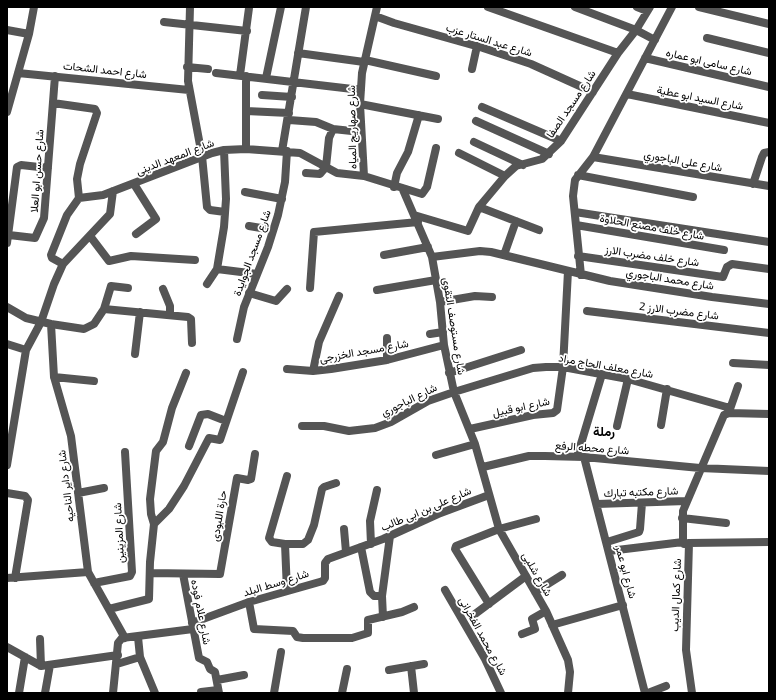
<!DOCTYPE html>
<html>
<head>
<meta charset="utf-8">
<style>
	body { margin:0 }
	#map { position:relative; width:776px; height:700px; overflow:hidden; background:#fff; font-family:"Exo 2",sans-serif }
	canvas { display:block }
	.frame { position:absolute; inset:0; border:8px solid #000; pointer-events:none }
</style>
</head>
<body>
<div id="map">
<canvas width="776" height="700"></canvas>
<div class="frame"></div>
</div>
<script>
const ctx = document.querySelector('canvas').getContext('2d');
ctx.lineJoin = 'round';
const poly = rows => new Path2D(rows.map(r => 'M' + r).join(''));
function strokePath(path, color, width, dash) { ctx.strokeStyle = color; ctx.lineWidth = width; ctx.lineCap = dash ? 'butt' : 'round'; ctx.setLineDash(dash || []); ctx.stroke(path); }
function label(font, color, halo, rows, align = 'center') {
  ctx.font = font + ' "Exo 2",Vazirmatn,sans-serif'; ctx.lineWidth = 3.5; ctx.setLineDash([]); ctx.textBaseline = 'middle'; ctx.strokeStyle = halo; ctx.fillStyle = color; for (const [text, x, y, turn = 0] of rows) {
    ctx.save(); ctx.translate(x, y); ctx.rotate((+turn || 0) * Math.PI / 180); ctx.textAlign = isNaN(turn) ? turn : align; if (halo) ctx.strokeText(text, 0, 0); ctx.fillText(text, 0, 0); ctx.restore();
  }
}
strokePath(poly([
	[190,7,188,81,202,156,207,207,210,210,225,212],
	[488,7,618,53],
	[575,7,636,30,655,40],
	[637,7,647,11],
	[699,7,769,24],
	[375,16,394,23,483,48,531,64,593,92],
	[164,22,247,31],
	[7,30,29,34],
	[707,38,769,53],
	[298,53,364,62],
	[645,58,769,87],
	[365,60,436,76],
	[187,67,208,69],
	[472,69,477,46],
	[18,73,189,90],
	[216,73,361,90],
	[240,75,249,8],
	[246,76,246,149],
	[266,78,281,7],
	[627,94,769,123],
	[262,95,292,97],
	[53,103,95,109,97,113,80,164,77,179,79,198],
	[360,104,438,119],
	[482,107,561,141],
	[246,111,289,113],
	[7,112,29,34,34,7],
	[289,120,316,122,333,129],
	[476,121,549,154],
	[474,142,523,165],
	[282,151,306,7],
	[459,153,505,176],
	[593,157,769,186],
	[306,173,320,174,326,167,329,138,333,129,361,132],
	[578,175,693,197],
	[364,176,360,104,362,73,377,7],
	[134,184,156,219,136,234],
	[753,184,762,157,764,153,769,152],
	[394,187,397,173,408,152,419,115],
	[403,190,432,257,440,302,444,345,454,392,475,444,499,529,546,611,568,660,570,672,568,693],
	[245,192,282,199],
	[79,198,103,195,212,153,224,150,246,149,300,153,337,173,364,176,422,194,427,187,436,148],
	[479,207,539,230],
	[575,212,769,242],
	[414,215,468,231,479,207,505,176,516,166,542,159,561,141,618,53,636,30,650,7],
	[576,225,724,250],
	[249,226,273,230],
	[9,235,35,238,44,218,55,76],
	[90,236,109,261,131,256,195,260],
	[7,243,17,167,21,165,48,168],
	[384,255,428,247],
	[504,255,516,221],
	[578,256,723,277,727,267,732,264,769,269],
	[432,257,480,251,491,252,610,281,712,297,769,304],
	[63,264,52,258,51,255,67,215,79,198],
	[217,269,257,274],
	[581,275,573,196,575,180,593,157,672,7],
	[207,284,217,269,224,227,226,199,224,150],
	[310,288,314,232,418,222],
	[163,289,170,306,170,315],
	[377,290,436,280],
	[249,293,276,301,287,289],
	[440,302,475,296,492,297],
	[7,307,26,318,51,324,84,329,94,324,104,309,111,286,128,288],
	[104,309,188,317,191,319,192,343],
	[587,311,769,333],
	[51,324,54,377,71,436,88,572,125,638],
	[430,334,443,332],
	[237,339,244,307,268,247,278,215,285,182,287,151],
	[7,344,26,350],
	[135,354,140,312],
	[387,360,387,338],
	[733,363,769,365],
	[287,369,313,371,331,369,387,360,444,345],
	[313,371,319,342,339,296],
	[449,373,521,350],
	[54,377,94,381],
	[729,412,738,386],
	[661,425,667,389],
	[302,426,324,426,349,431,375,428,391,422,428,401,454,392,533,368,546,367,563,367,628,379,730,408],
	[617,426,628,379],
	[470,429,533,415,553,413,557,410,563,367,568,271],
	[189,446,201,415,208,414,226,421],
	[436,455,475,444],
	[577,457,602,374],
	[584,457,645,693],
	[7,465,26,350,41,322,54,284,63,264,110,214,113,191],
	[483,467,529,456,545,456,584,457,700,468,769,471],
	[7,493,25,496,28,500,15,578],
	[78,493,104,488],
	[597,504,686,501],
	[682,518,726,523],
	[154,524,169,509,184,486,209,438,220,440,243,372],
	[344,529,346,552],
	[607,542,639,532,640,529,642,503],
	[689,543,769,542],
	[285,544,272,542,269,538,287,476],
	[371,544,370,521,377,490],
	[361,547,370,592,374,596,382,596],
	[609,551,683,542],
	[150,573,220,574,237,478,248,480,251,479,255,454],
	[183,574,199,658,207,662,210,669,215,672,219,693],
	[7,578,88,572],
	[94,583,130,576,132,572,125,452],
	[445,590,485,659,501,693],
	[287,591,285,544,303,544,308,540,314,525,322,489,324,487,336,483],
	[535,592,562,575],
	[249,602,254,629,293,631,297,637,303,638,352,638,368,633,368,620,402,612,414,607],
	[489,604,455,549,456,546,499,529,536,519],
	[109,609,149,599,150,562,154,524,151,514,150,499,156,451,163,442,172,408,186,373],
	[475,614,526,576],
	[383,617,382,596,390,536],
	[192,623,249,602,323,581,325,578,325,563,328,559,383,539,438,514,489,495],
	[552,625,623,605],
	[522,634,535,629,532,619,546,611],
	[138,637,140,657,155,693],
	[40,639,41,666],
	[7,647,41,666,118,655],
	[117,664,140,657],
	[411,666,414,693],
	[389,670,424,664],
	[217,680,244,675],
	[201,692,218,690],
	[19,693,25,657],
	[45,693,50,665],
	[113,693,118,643,122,638,193,629],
	[274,693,281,652],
	[342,693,347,669],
	[648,693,666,686],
	[692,693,686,650,689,543,684,544,683,542,683,511,724,415,729,413,769,414]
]), '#555', 8);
label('11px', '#000', '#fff', [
	["شارع عبد الستار عزب",489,40,17],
	["شارع سامى ابو عماره",709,62,13],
	["شارع احمد الشحات",105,70,6],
	["شارع السيد ابو عطية",700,98,11],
	["شارع مسجد الصفا",571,104,-56],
	["شارع صهاريج المياه",352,127,-91],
	["شارع المعهد الدينى",175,157,-21],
	["شارع على الباجوري",683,161,10],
	["شارع حسن ابو العلا",37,171,-86],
	["شارع خلف مصنع الحلاوة",652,227,10],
	["شارع مسجد الجوايدة",252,253,-70],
	["شارع خلف مضرب الارز",652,256,8],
	["شارع محمد الباجوري",670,279,9],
	["شارع مضرب الارز 2",679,311,7],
	["شارع مستوصف التقوى",454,326,81],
	["شارع مسجد الخزرجى",364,351,-10],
	["شارع معلف الحاج مراد",606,366,10],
	["شارع الباجوري",409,400,-26],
	["شارع ابو قبيل",521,407,-12],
	["شارع محطه الرفع",592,448,4],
	["شارع داير الناحيه",66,486,-97],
	["شارع مكتبه تبارك",641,492,-2],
	["شارع على بن ابى طالب",426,509,-23],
	["حارة اللبودى",219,516,-81],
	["شارع المزينين",119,533,-93],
	["شارع ابو عمر",626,572,75],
	["شارع شلبى",537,574,60],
	["شارع وسط البلد",276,583,-17],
	["شارع كمال الديب",676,595,-88],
	["شارع علام فوده",201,612,79],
	["شارع محمد الفخرانى",483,636,61]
]);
label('bold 13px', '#000', '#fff', [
	["رملة",604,432]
]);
</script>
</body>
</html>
